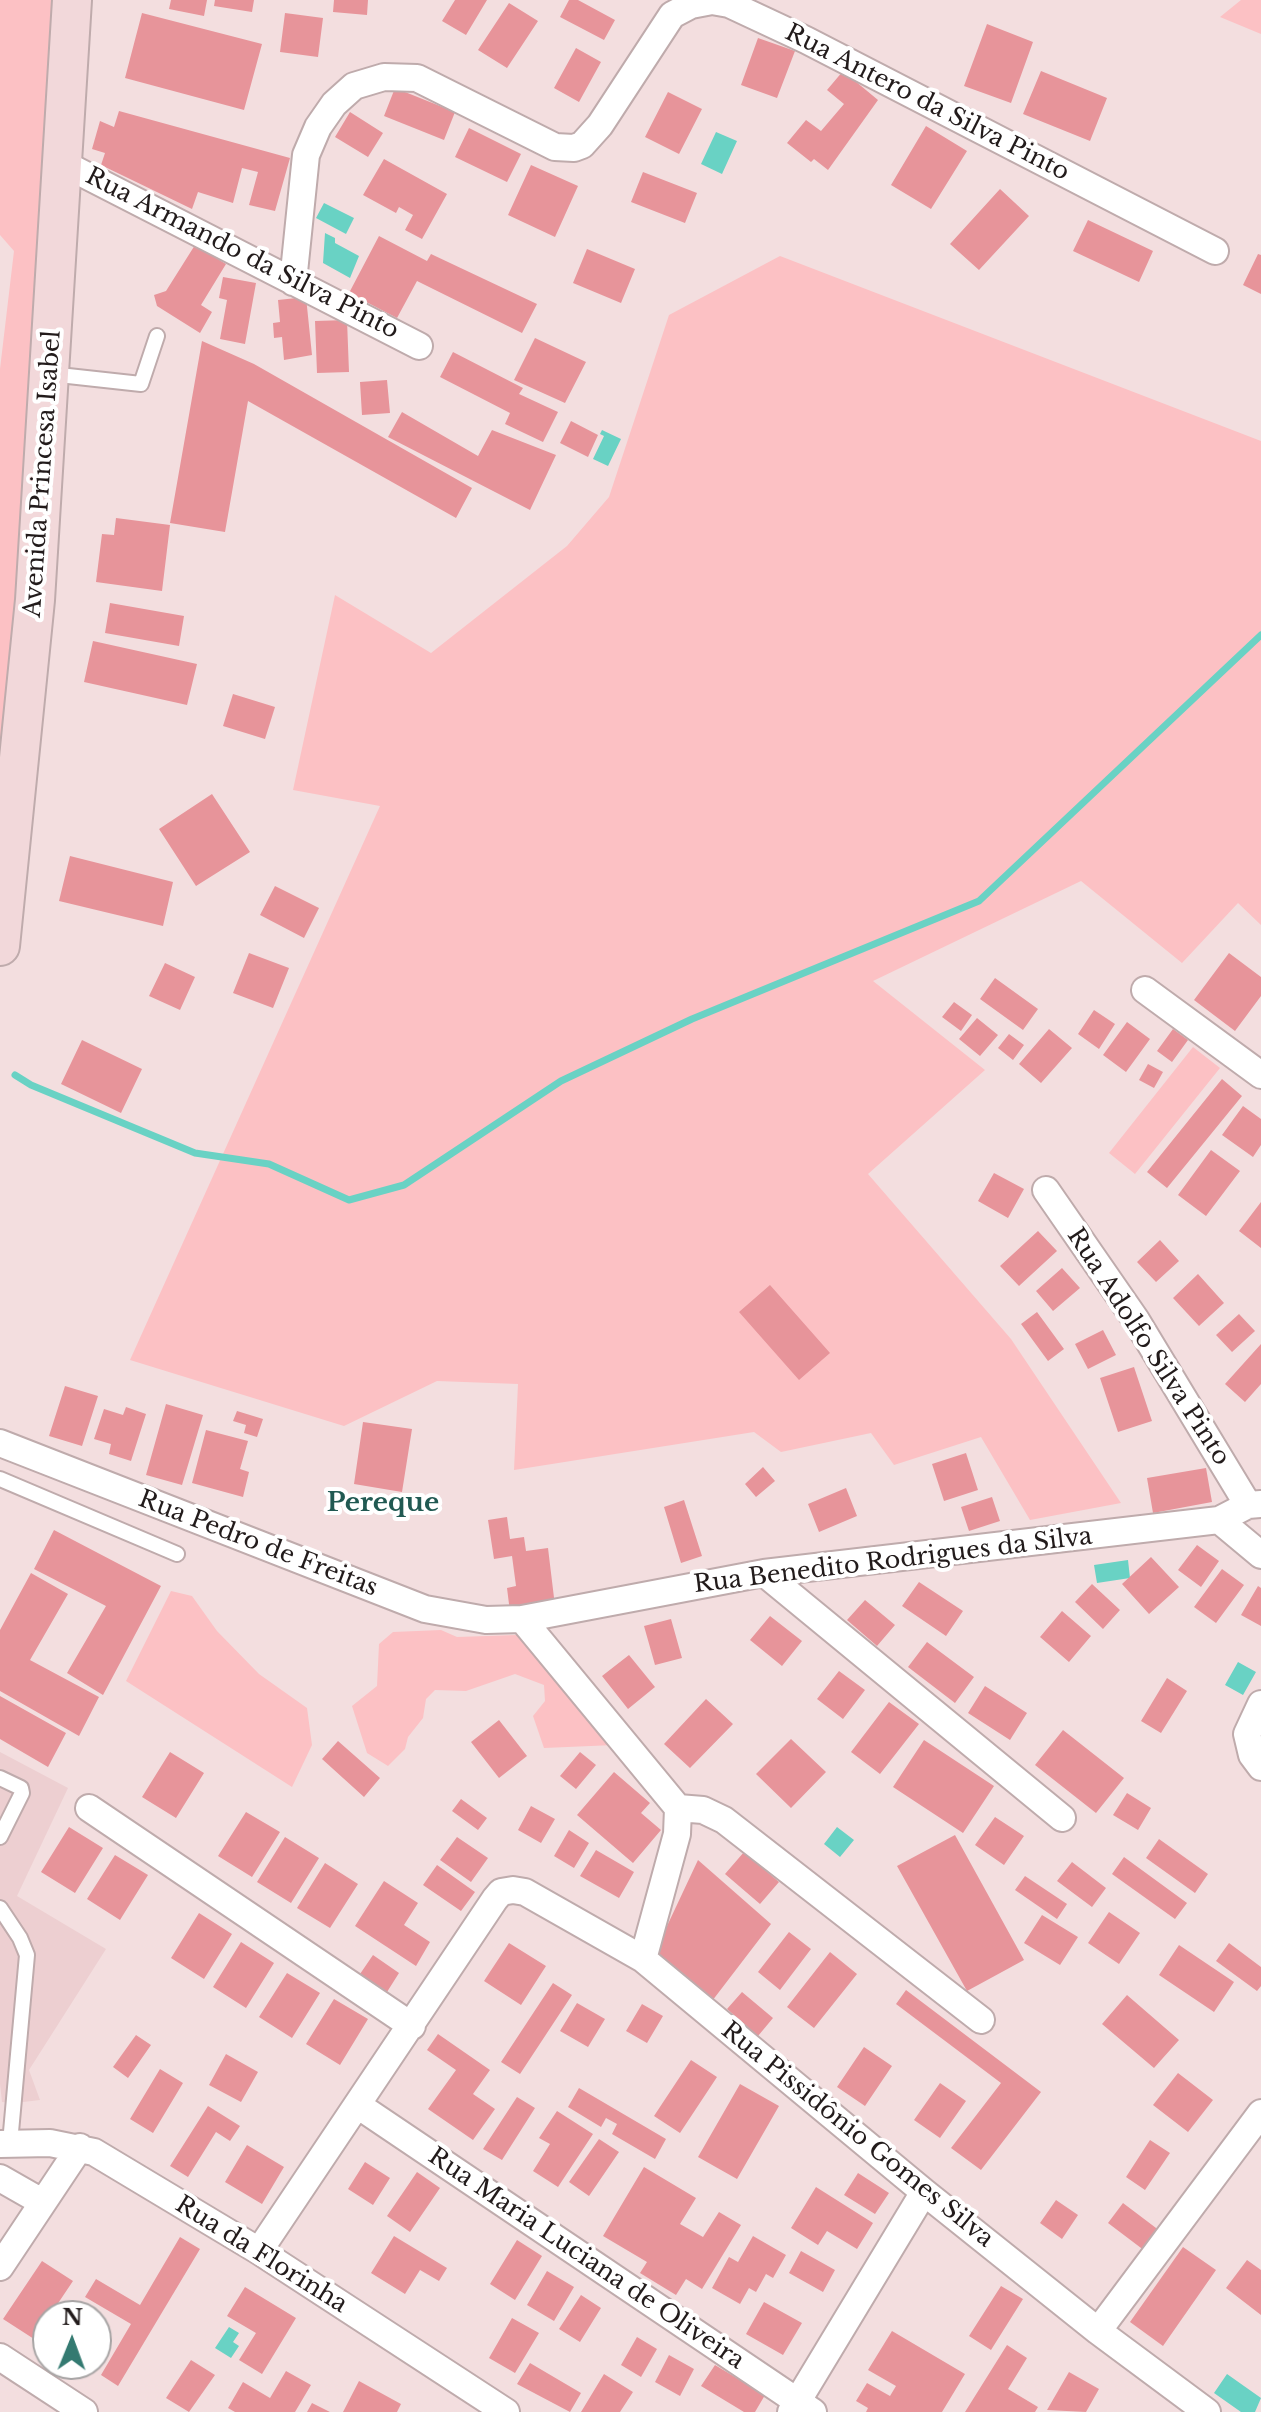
<!DOCTYPE html>
<html>
<head>
<meta charset="utf-8">
<style>
	body { margin:0 }
	#map { position:relative; width:1261px; height:2412px; overflow:hidden; background:#f3dedf; font-family:"Libre Baskerville",serif }
	canvas { display:block }
	.north { position:absolute; left:32px; top:2300px; width:80px; height:80px; box-sizing:border-box; background:#fff; border:2px solid #a7a4a4; border-radius:50%; rotate:1deg; font-size:22px; font-weight:700; line-height:32px; text-align:center; color:#221b1b }
	.north::after { content:''; display:block; margin:auto; width:28px; height:36px; background:#347a71; clip-path:polygon(50% 0,100% 100%,50% 72%,0 100%) }
</style>
</head>
<body>
<div id="map">
<canvas width="1261" height="2412"></canvas>
<div class="north">N</div>
</div>
<script>
const ctx = document.querySelector('canvas').getContext('2d');
ctx.lineJoin = 'round';
function fill(path, color) { ctx.fillStyle = color; ctx.fill(path, 'evenodd'); }
const poly = rows => new Path2D(rows.map(r => 'M' + r).join(''));
function strokePath(path, color, width, dash) { ctx.strokeStyle = color; ctx.lineWidth = width; ctx.lineCap = dash ? 'butt' : 'round'; ctx.setLineDash(dash || []); ctx.stroke(path); }
function label(font, color, halo, rows, align = 'center') {
  ctx.font = font + ' "Libre Baskerville",serif'; ctx.lineWidth = 8; ctx.setLineDash([]); ctx.textBaseline = 'middle'; ctx.strokeStyle = halo; ctx.fillStyle = color; for (const [text, x, y, turn = 0] of rows) {
    ctx.save(); ctx.translate(x, y); ctx.rotate((+turn || 0) * Math.PI / 180); ctx.textAlign = isNaN(turn) ? turn : align; if (halo) ctx.strokeText(text, 0, 0); ctx.fillText(text, 0, 0); ctx.restore();
  }
}
fill(poly([
	[0,1752,68,1788,17,1896,106,1949,29,2070,40,2100,15,2103,2,2102,0,2084]
]), '#edcfd1');
fill(poly([
	[0,0,61,0,0,877,0,369,14,251,0,235],
	[1241,0,1261,0,1261,34,1220,17],
	[780,256,1261,441,1261,925,1238,903,1182,963,1081,881,873,981,985,1070,868,1174,1011,1339,1121,1503,1030,1520,981,1437,894,1465,871,1433,781,1452,754,1432,514,1470,518,1384,437,1381,344,1426,130,1360,380,806,293,790,335,595,431,653,567,546,609,497,669,315],
	[1193,1047,1220,1068,1135,1174,1109,1153],
	[171,1591,192,1596,217,1631,259,1674,307,1708,312,1745,292,1787,126,1681],
	[441,1630,457,1637,517,1635,541,1651,614,1745,544,1748,533,1716,545,1701,544,1685,515,1674,466,1691,435,1690,426,1699,423,1718,408,1737,405,1749,388,1766,367,1753,352,1706,377,1686,379,1644,393,1632]
]), '#fcc1c4');
fill(poly([
	[716,132,737,141,722,174,701,164],
	[324,203,354,218,346,234,316,218],
	[325,233,335,238,335,243,359,256,350,278,323,263],
	[602,430,621,439,608,466,593,459,604,436,600,434],
	[1128,1560,1130,1578,1097,1583,1094,1565],
	[1238,1662,1256,1672,1243,1695,1225,1685],
	[837,1827,854,1840,840,1857,824,1844],
	[229,2327,239,2333,233,2342,239,2346,231,2358,215,2348],
	[1227,2374,1261,2398,1255,2412,1241,2412,1214,2393]
]), '#69d2c4');
strokePath(poly([
	[15,1075,31,1085,195,1153,269,1164,349,1200,404,1185,561,1081,692,1019,979,901,1261,635]
]), '#69d2c4', 7);
fill(poly([
	[171,0,207,0,204,16,169,9],
	[215,0,254,0,252,12,214,6],
	[334,0,368,0,367,15,333,12],
	[455,0,487,0,466,35,442,21],
	[569,0,578,0,615,20,604,40,560,17],
	[509,3,538,21,507,68,478,50],
	[142,13,262,44,244,110,125,78],
	[285,13,323,18,318,57,280,52],
	[987,24,1033,42,1011,103,964,86],
	[758,38,795,51,777,98,741,85],
	[576,48,601,62,579,102,554,88],
	[843,71,878,100,828,170,814,159,811,162,787,143,806,120,821,131,844,104,827,90],
	[1041,71,1107,98,1090,141,1023,114],
	[395,88,455,112,444,140,384,116],
	[668,92,702,109,679,154,645,137],
	[119,111,290,158,275,211,249,205,258,172,242,168,233,203,198,192,192,209,101,165,105,153,92,149,100,121,114,127],
	[350,112,383,133,368,157,335,137],
	[926,126,967,151,931,209,891,185],
	[469,128,521,154,507,182,455,157],
	[384,159,447,194,422,239,405,230,413,215,399,207,396,213,363,195],
	[531,165,578,186,555,237,508,215],
	[643,172,697,193,685,223,631,202],
	[1000,189,1029,216,979,270,950,244],
	[1088,220,1153,251,1139,282,1073,251],
	[379,236,427,261,431,254,537,304,522,333,417,281,397,318,349,293],
	[195,245,226,264,201,305,212,312,200,333,157,306,154,295,166,291],
	[587,249,635,269,621,303,573,283],
	[1258,254,1261,255,1261,294,1243,285],
	[223,277,256,283,245,344,220,339,227,300,219,298],
	[306,297,312,355,284,360,282,337,274,338,273,323,280,322,278,300],
	[347,320,349,372,317,373,315,321],
	[535,338,586,362,565,403,514,380],
	[202,341,254,364,472,488,456,518,248,401,225,532,170,523],
	[453,352,523,388,519,394,558,412,543,442,505,424,510,413,440,377],
	[387,380,390,413,362,415,360,382],
	[402,412,478,456,492,430,556,455,530,510,388,437],
	[571,421,598,435,588,457,560,443],
	[116,518,170,525,162,591,96,582,102,534,114,535],
	[110,603,184,616,179,646,105,633],
	[93,641,197,664,187,705,84,682],
	[233,694,275,707,265,739,223,726],
	[212,794,250,852,196,886,159,829],
	[70,856,173,882,163,926,59,901],
	[275,886,319,908,304,938,260,915],
	[249,953,289,968,273,1008,233,993],
	[1229,953,1261,977,1261,996,1235,1031,1194,1000],
	[165,963,195,977,180,1010,149,996],
	[995,978,1038,1009,1023,1030,980,999],
	[954,1002,972,1015,961,1031,942,1017],
	[1094,1010,1115,1024,1099,1049,1078,1034],
	[977,1018,998,1035,980,1056,959,1039],
	[1127,1022,1150,1039,1126,1072,1103,1055],
	[1049,1029,1072,1048,1041,1083,1019,1064],
	[1173,1029,1188,1040,1172,1062,1157,1051],
	[1009,1034,1024,1045,1013,1060,998,1048],
	[82,1040,142,1069,121,1113,61,1084],
	[1148,1064,1163,1072,1154,1088,1139,1080],
	[1222,1079,1242,1096,1167,1188,1147,1172],
	[1243,1106,1261,1119,1261,1145,1253,1157,1222,1135],
	[1211,1150,1240,1171,1206,1216,1178,1195],
	[994,1173,1024,1189,1008,1218,978,1201],
	[1261,1202,1261,1248,1239,1231],
	[1038,1231,1057,1251,1019,1286,1000,1266],
	[1160,1240,1179,1261,1156,1282,1137,1262],
	[1062,1268,1080,1288,1053,1311,1036,1291],
	[1198,1274,1224,1303,1199,1326,1173,1298],
	[770,1285,830,1353,799,1380,739,1312],
	[1037,1312,1064,1349,1048,1361,1021,1324],
	[1239,1314,1255,1331,1232,1352,1216,1335],
	[1103,1330,1116,1355,1088,1369,1075,1344],
	[1261,1344,1261,1384,1245,1402,1225,1384],
	[1134,1367,1152,1421,1118,1432,1100,1378],
	[65,1386,98,1396,82,1446,49,1436],
	[166,1404,203,1415,182,1485,146,1475],
	[126,1407,146,1414,131,1461,109,1454,111,1444,94,1439,104,1409,123,1415],
	[237,1411,263,1419,257,1437,244,1433,246,1425,233,1421],
	[363,1422,412,1429,402,1492,354,1484],
	[206,1430,248,1441,240,1469,249,1472,243,1497,192,1483],
	[966,1453,978,1490,944,1501,932,1464],
	[763,1467,775,1481,756,1497,745,1484],
	[1206,1468,1212,1502,1153,1513,1147,1478],
	[846,1488,857,1516,819,1532,808,1504],
	[992,1497,1000,1521,969,1531,961,1507],
	[684,1500,702,1556,681,1563,664,1507],
	[507,1517,510,1539,524,1537,526,1551,548,1548,555,1606,510,1612,507,1588,516,1586,512,1556,494,1559,488,1520],
	[54,1530,161,1586,103,1695,67,1673,106,1606,34,1569],
	[1197,1545,1219,1561,1201,1587,1178,1570],
	[1151,1557,1179,1587,1149,1614,1122,1584],
	[1222,1569,1244,1585,1216,1623,1194,1607],
	[31,1573,68,1594,30,1660,99,1697,79,1736,0,1691,0,1630],
	[919,1582,963,1611,946,1636,902,1606],
	[1092,1584,1120,1610,1103,1629,1075,1602],
	[1258,1586,1261,1588,1261,1626,1241,1615],
	[865,1600,895,1625,877,1646,847,1620],
	[1062,1611,1091,1636,1069,1662,1040,1637],
	[770,1616,802,1641,782,1666,750,1640],
	[671,1619,682,1658,655,1665,644,1626],
	[927,1642,974,1677,955,1703,908,1667],
	[629,1655,655,1687,628,1709,602,1676],
	[839,1671,865,1690,843,1719,817,1699],
	[1167,1678,1187,1691,1161,1733,1141,1721],
	[985,1686,1027,1713,1010,1740,968,1713],
	[0,1696,66,1733,48,1767,0,1739],
	[706,1699,733,1724,690,1768,664,1744],
	[889,1702,919,1724,880,1774,851,1752],
	[499,1720,527,1756,499,1778,471,1742],
	[1063,1730,1124,1778,1096,1813,1035,1765],
	[791,1739,826,1772,791,1808,756,1774],
	[924,1740,994,1786,963,1833,893,1787],
	[338,1741,380,1778,364,1797,322,1759],
	[170,1752,204,1773,176,1818,142,1797],
	[580,1752,596,1765,576,1789,560,1776],
	[614,1772,650,1803,641,1813,661,1830,633,1863,577,1815],
	[1127,1793,1151,1808,1138,1830,1113,1815],
	[461,1799,487,1818,478,1830,452,1811],
	[531,1806,555,1819,541,1843,518,1830],
	[246,1812,280,1832,252,1877,218,1856],
	[995,1817,1024,1836,1004,1865,975,1845],
	[69,1827,103,1848,75,1893,41,1872],
	[569,1830,589,1843,574,1868,554,1856],
	[955,1835,1024,1960,967,1991,897,1866],
	[285,1837,319,1858,291,1903,257,1882],
	[457,1837,488,1858,471,1882,440,1860],
	[1159,1839,1208,1874,1195,1893,1146,1858],
	[596,1850,634,1872,619,1898,580,1876],
	[744,1852,779,1882,760,1904,725,1874],
	[115,1855,148,1875,120,1920,87,1899],
	[1124,1857,1187,1903,1175,1919,1112,1874],
	[698,1860,771,1924,709,2005,652,1958],
	[1072,1862,1106,1888,1092,1907,1057,1881],
	[325,1863,358,1884,330,1928,297,1908],
	[437,1865,475,1892,461,1911,423,1885],
	[1025,1876,1067,1904,1057,1919,1015,1890],
	[384,1881,418,1903,404,1925,430,1942,416,1966,355,1926],
	[1109,1912,1140,1933,1119,1964,1088,1943],
	[199,1913,232,1934,204,1979,171,1958],
	[1042,1915,1078,1937,1060,1965,1024,1943],
	[789,1932,811,1949,780,1990,758,1972],
	[241,1942,274,1963,246,2008,213,1987],
	[509,1943,546,1966,521,2005,484,1981],
	[1229,1943,1261,1967,1261,1986,1257,1991,1216,1961],
	[1179,1945,1234,1982,1214,2012,1159,1975],
	[830,1952,857,1974,814,2028,787,2007],
	[373,1955,399,1973,387,1992,360,1974],
	[287,1973,320,1993,292,2038,259,2017],
	[553,1983,572,1995,520,2074,501,2062],
	[906,1990,1041,2092,981,2170,951,2148,1001,2083,896,2004],
	[742,1992,773,2018,758,2036,727,2009],
	[1127,1995,1179,2040,1154,2068,1102,2024],
	[334,1999,368,2019,340,2065,306,2044],
	[577,2003,605,2019,588,2047,560,2031],
	[642,2004,663,2016,647,2043,626,2031],
	[438,2034,490,2070,473,2094,495,2109,473,2140,428,2109,456,2070,427,2050],
	[136,2035,151,2045,128,2078,113,2067],
	[864,2047,892,2066,865,2106,837,2087],
	[226,2054,258,2072,241,2102,209,2085],
	[691,2060,717,2077,680,2133,654,2116],
	[160,2069,183,2083,153,2133,130,2119],
	[1178,2073,1213,2100,1188,2132,1153,2105],
	[940,2083,966,2101,940,2138,914,2120],
	[740,2084,779,2106,737,2179,698,2157],
	[579,2088,666,2139,655,2159,612,2134,617,2124,606,2118,601,2127,568,2107],
	[517,2097,535,2108,502,2160,483,2149],
	[208,2106,240,2126,230,2141,216,2132,188,2177,170,2166],
	[557,2111,593,2134,558,2187,533,2171,550,2144,539,2138],
	[599,2139,619,2152,589,2196,569,2182],
	[1150,2140,1170,2153,1145,2190,1126,2177],
	[247,2145,284,2167,262,2204,225,2182],
	[365,2162,390,2178,373,2205,348,2189],
	[644,2167,696,2198,680,2224,703,2237,719,2212,741,2225,702,2289,686,2279,676,2295,640,2273,647,2262,603,2236],
	[417,2172,440,2188,410,2232,387,2216],
	[858,2173,889,2193,875,2214,844,2195],
	[816,2187,873,2223,857,2249,827,2231,818,2245,791,2228],
	[1056,2200,1078,2215,1062,2239,1040,2223],
	[1123,2203,1160,2231,1145,2251,1108,2223],
	[394,2236,447,2268,439,2281,420,2270,405,2294,371,2273],
	[753,2236,786,2255,773,2278,766,2274,756,2292,749,2288,740,2304,712,2288,729,2257,738,2262],
	[180,2237,200,2249,118,2386,101,2375,131,2324,85,2297,96,2279,140,2305],
	[517,2240,542,2256,515,2300,490,2284],
	[1183,2247,1216,2270,1163,2346,1130,2322],
	[801,2251,835,2270,823,2292,789,2273],
	[1247,2260,1261,2270,1261,2315,1226,2288],
	[42,2261,73,2281,34,2339,3,2319],
	[547,2271,574,2287,554,2321,527,2305],
	[1001,2286,1023,2299,991,2350,969,2336],
	[245,2287,296,2318,262,2374,239,2360,256,2333,227,2316],
	[581,2295,601,2308,580,2342,559,2329],
	[764,2302,802,2323,783,2355,746,2334],
	[512,2318,539,2333,515,2373,489,2358],
	[892,2331,965,2374,942,2412,866,2412,868,2408,856,2401,867,2383,890,2396,896,2386,868,2370],
	[637,2337,657,2349,641,2377,621,2365],
	[1007,2345,1027,2358,1008,2389,1038,2407,1035,2412,965,2412],
	[669,2355,694,2369,680,2396,655,2382],
	[191,2360,215,2375,189,2412,166,2398],
	[530,2363,581,2393,570,2412,517,2384],
	[715,2365,765,2395,755,2412,744,2412,701,2386],
	[286,2371,311,2385,295,2412,235,2412,228,2408,243,2382,270,2398],
	[1069,2372,1099,2389,1086,2412,1047,2410],
	[604,2374,633,2392,620,2412,581,2412],
	[359,2381,401,2404,397,2412,343,2412],
	[312,2403,330,2412,307,2412]
]), '#e7949a');
const lane = poly([
	[50,374,141,384,157,336],
	[0,1479,177,1554],
	[0,1778,21,1788,22,1793,0,1837],
	[0,1908,20,1938,27,1955,10,2143]
]);
const street = poly([
	[64,164,419,346],
	[293,282,306,155,318,127,334,104,354,86,384,77,417,78,555,147,574,148,582,145,600,125,672,15,691,5,712,1,729,4,806,40,1215,251],
	[1145,990,1261,1075],
	[1046,1190,1136,1320,1248,1505],
	[0,1443,425,1609,486,1620,522,1619,764,1573,1219,1520,1248,1505,1261,1504],
	[1219,1520,1261,1555],
	[764,1573,1062,1818],
	[522,1619,678,1808,677,1834,643,1959],
	[1261,1704,1247,1734,1252,1755,1261,1767],
	[89,1808,412,2026],
	[678,1808,703,1810,724,1820,981,2020],
	[359,2106,813,2412],
	[0,2144,50,2143,94,2152,259,2251,506,2412],
	[0,2178,42,2202],
	[259,2251,495,1899,501,1892,513,1890,525,1892,643,1959,924,2192,1098,2331,1207,2412],
	[0,2267,80,2147],
	[1098,2331,1261,2113],
	[0,2357,84,2412],
	[791,2412,924,2192]
]);
const secondary = poly([
	[0,946,35,600,72,0]
]);
strokePath(lane, '#bfabac', 18);
strokePath(street, '#bfabac', 30);
strokePath(secondary, '#bfabac', 42);
strokePath(lane, '#fff', 14);
strokePath(street, '#fff', 26);
strokePath(secondary, '#f2d8da', 38);
label('24px', '#221b1b', '#fff', [
	["Rua Antero da Silva Pinto",927,103,27],
	["Rua Armando da Silva Pinto",242,254,27],
	["Avenida Princesa Isabel",43,474,-86],
	["Rua Adolfo Silva Pinto",1148,1347,57],
	["Rua Pedro de Freitas",258,1544,21],
	["Rua Benedito Rodrigues da Silva",893,1561,-7],
	["Rua Pissidônio Gomes Silva",857,2135,39],
	["Rua da Florinha",261,2255,32],
	["Rua Maria Luciana de Oliveira",586,2259,34]
]);
label('bold 26px', '#215952', '#fff', [
	["Pereque",383,1504]
]);
</script>
</body>
</html>
